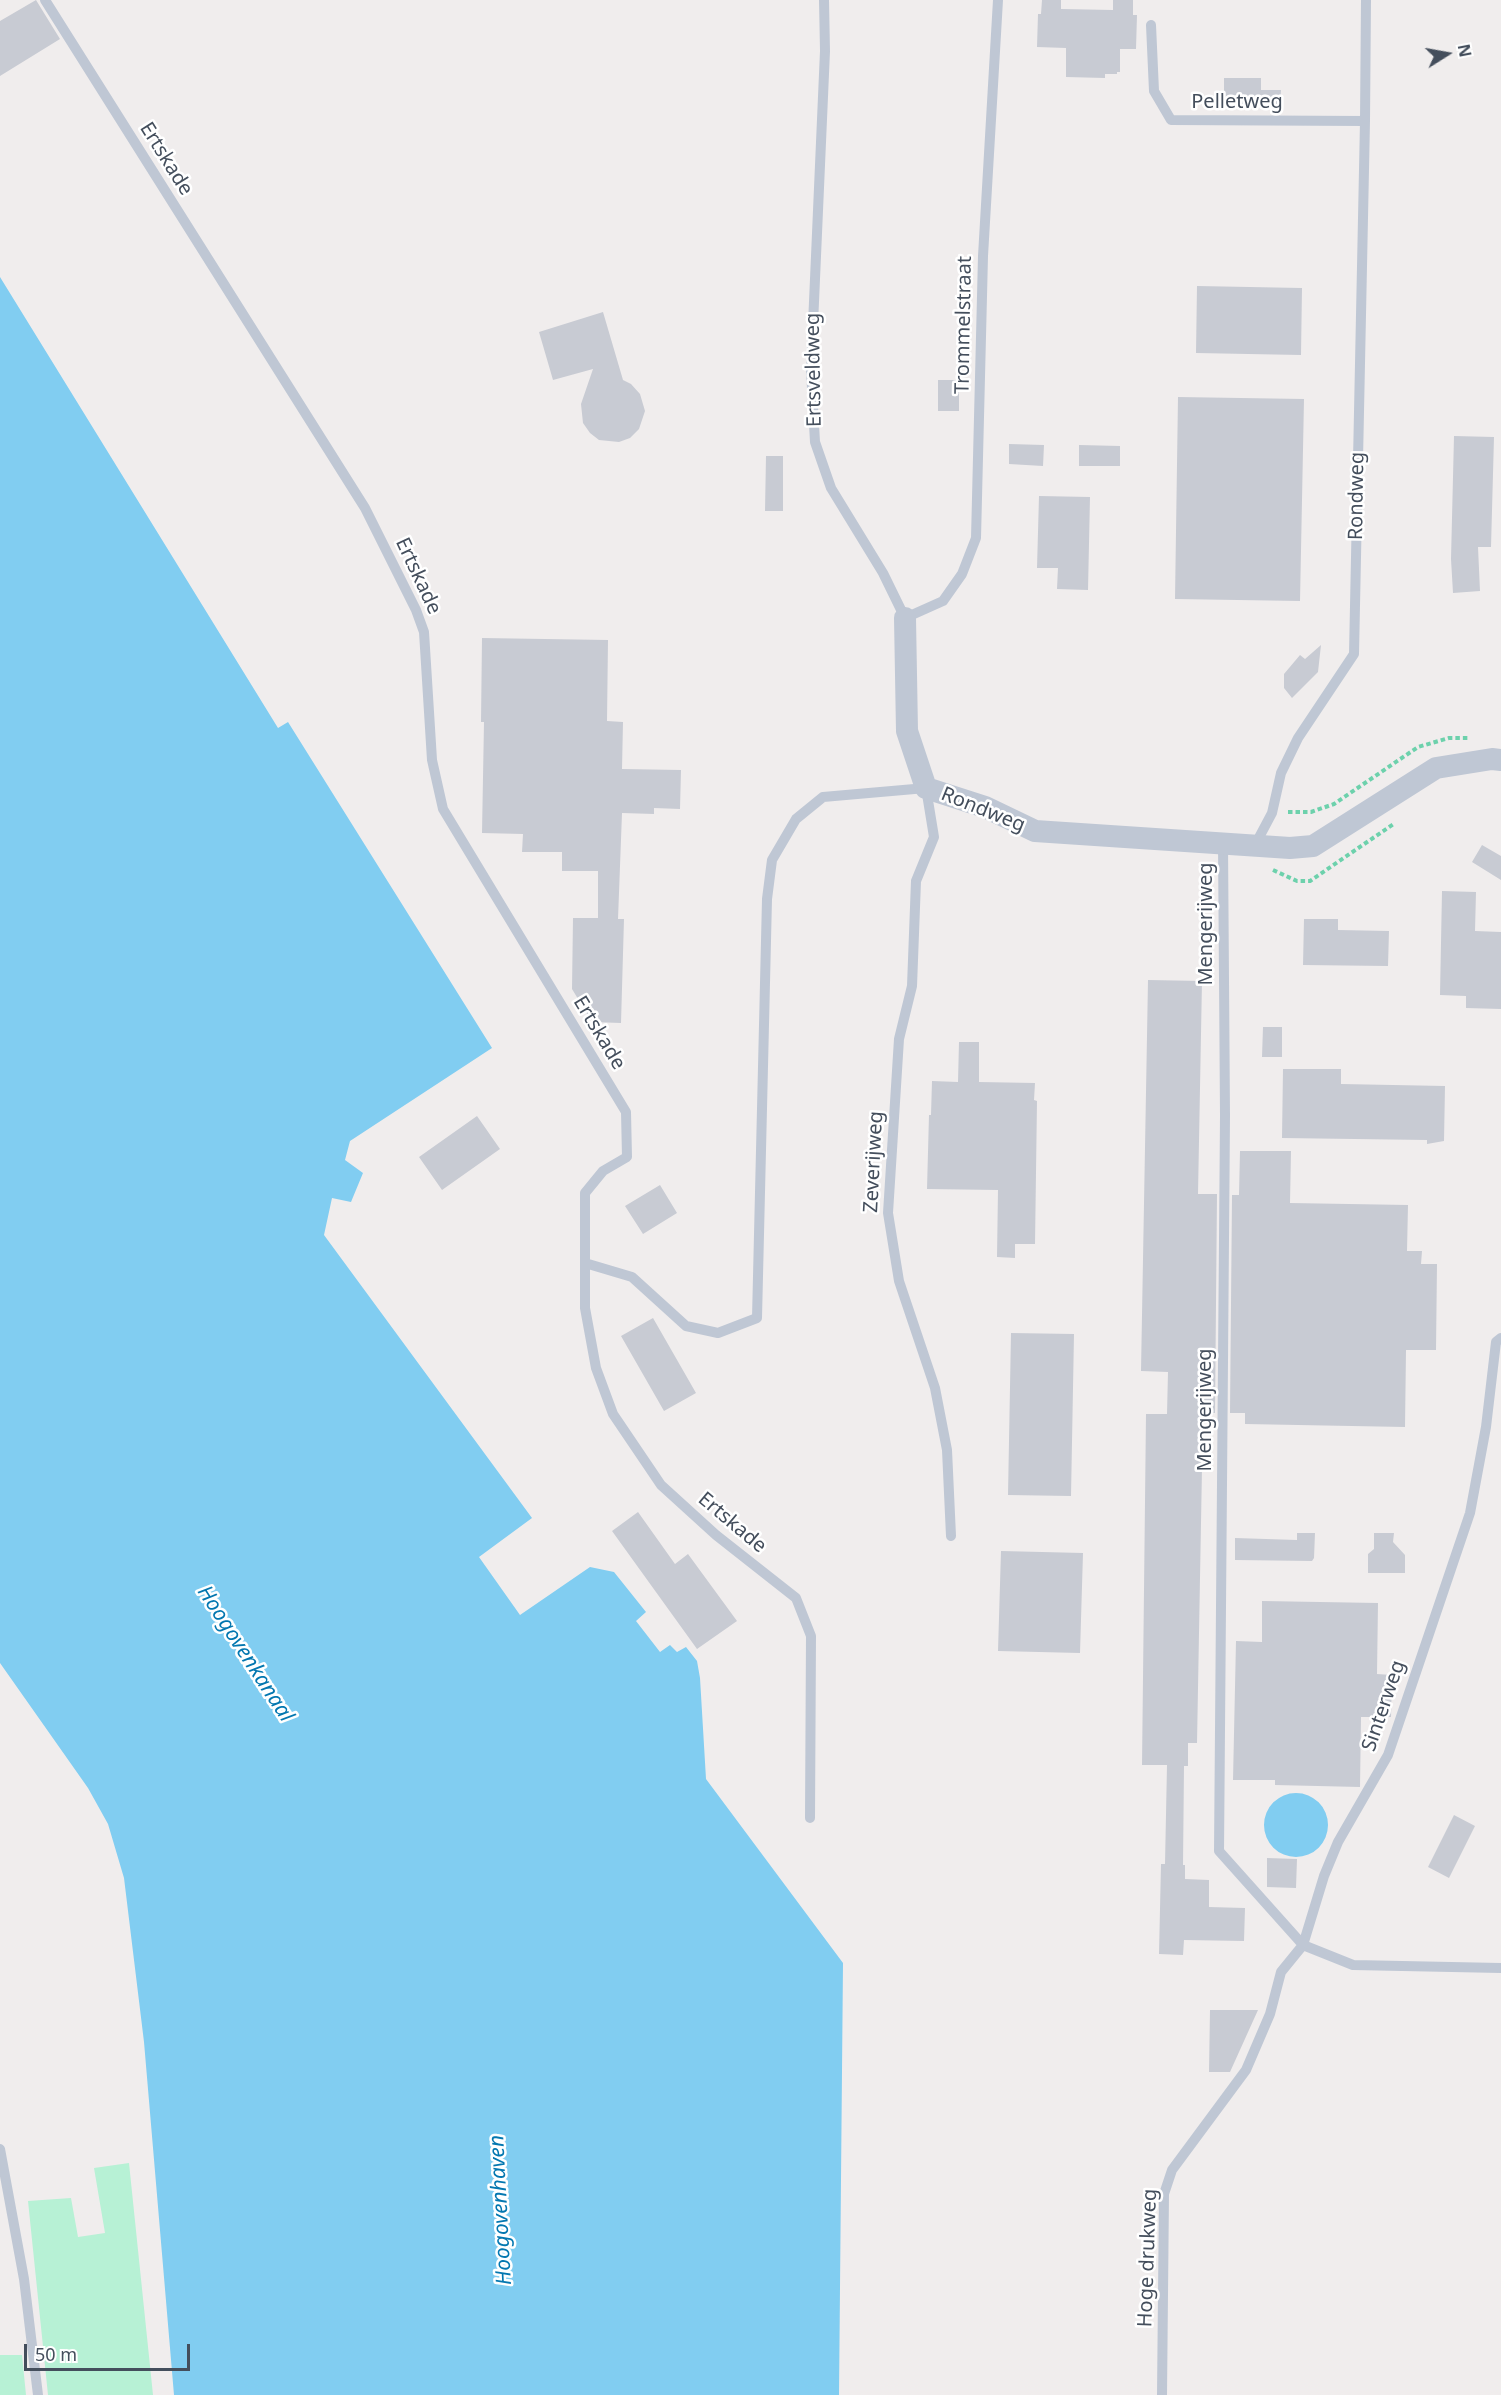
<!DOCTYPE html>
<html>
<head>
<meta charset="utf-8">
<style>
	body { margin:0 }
	#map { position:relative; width:1501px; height:2395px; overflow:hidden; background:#f0eded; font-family:"Noto Sans",sans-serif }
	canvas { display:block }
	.north { position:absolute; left:1417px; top:24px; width:60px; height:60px; -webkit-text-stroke:4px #fff; paint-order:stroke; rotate:79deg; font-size:16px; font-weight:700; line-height:24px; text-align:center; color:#444e5c }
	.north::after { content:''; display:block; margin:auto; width:21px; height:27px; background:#444e5c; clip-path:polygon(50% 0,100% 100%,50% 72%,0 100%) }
	.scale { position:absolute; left:24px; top:2344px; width:166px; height:27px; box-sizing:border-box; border:3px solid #444e5c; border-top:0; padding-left:8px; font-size:18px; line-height:21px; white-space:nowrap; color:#444e5c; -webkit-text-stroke:4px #fff; paint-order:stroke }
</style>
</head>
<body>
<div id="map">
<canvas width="1501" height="2395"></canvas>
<div class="north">N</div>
<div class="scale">50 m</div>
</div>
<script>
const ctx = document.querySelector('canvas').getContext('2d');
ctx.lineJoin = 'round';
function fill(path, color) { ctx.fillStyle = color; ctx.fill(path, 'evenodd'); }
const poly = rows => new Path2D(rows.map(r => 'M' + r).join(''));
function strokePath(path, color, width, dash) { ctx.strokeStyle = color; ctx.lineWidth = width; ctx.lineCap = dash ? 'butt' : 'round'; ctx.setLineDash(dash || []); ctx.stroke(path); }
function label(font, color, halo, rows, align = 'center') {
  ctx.font = font + ' "Noto Sans",sans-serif'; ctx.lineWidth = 5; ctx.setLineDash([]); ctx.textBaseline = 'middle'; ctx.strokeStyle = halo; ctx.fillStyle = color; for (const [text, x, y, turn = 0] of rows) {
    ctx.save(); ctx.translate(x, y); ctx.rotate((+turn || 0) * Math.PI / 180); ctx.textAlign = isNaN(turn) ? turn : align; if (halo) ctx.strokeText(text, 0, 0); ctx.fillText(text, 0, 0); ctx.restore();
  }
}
fill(poly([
	[129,2163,153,2395,48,2395,28,2201,71,2198,78,2237,105,2233,94,2168],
	[0,2355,22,2355,26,2395,0,2395]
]), '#b7f1d5');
fill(poly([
	[0,277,278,728,288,722,492,1048,350,1141,345,1160,363,1173,351,1202,332,1198,324,1235,532,1518,479,1557,520,1615,590,1567,614,1572,646,1612,636,1621,660,1652,670,1645,677,1652,686,1647,697,1661,700,1678,706,1779,843,1963,839,2395,174,2395,144,2042,124,1878,108,1824,88,1788,0,1663],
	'1264 1825a32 32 0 1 1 64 0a32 32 0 1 1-64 0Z'
]), '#81cdf1');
fill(poly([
	[36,0,60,39,0,76,0,21],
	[1042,0,1061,0,1061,9,1113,10,1113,0,1133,0,1133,15,1137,15,1136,49,1120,49,1120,72,1117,72,1117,74,1105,74,1105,78,1066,77,1066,48,1037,47,1038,14,1041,14],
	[1224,78,1261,78,1261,90,1281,90,1280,107,1224,106],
	[1197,286,1302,288,1301,355,1196,353],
	[603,312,623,380,631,384,640,394,645,411,639,429,630,438,619,442,599,440,590,433,583,423,581,404,593,369,553,380,539,332],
	[938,380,959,380,959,411,938,411],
	[1178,397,1304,399,1300,601,1175,599],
	[1454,436,1494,437,1491,547,1478,547,1480,591,1453,593,1451,559],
	[1009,444,1044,445,1043,466,1009,464],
	[1079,445,1120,446,1120,466,1079,466],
	[766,456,783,456,783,511,765,511],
	[1039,496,1090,497,1088,590,1057,589,1058,568,1037,568],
	[482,638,608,640,607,721,623,722,622,769,681,770,680,809,654,808,654,814,622,813,618,919,624,919,621,1023,592,1022,572,989,573,918,598,918,598,871,562,871,562,852,522,852,523,834,482,833,484,722,481,722],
	[1321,645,1318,672,1292,698,1284,688,1284,674,1300,655,1305,659],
	[1482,845,1501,856,1501,880,1472,862],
	[1442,891,1476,892,1475,931,1501,932,1501,1009,1466,1008,1466,996,1440,995],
	[1304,919,1338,919,1338,930,1389,931,1388,966,1303,965],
	[1148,980,1202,981,1198,1194,1217,1194,1215,1413,1203,1413,1197,1743,1188,1743,1188,1766,1184,1766,1183,1865,1185,1865,1185,1879,1209,1880,1209,1907,1245,1908,1244,1941,1184,1940,1183,1955,1159,1954,1161,1864,1165,1864,1167,1765,1142,1765,1146,1414,1167,1414,1168,1372,1141,1371],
	[1263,1027,1282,1027,1282,1057,1262,1057],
	[959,1042,979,1042,979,1082,1035,1083,1034,1100,1037,1101,1035,1244,1015,1244,1015,1258,997,1257,998,1190,927,1189,929,1115,931,1115,932,1081,958,1082],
	[1283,1069,1341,1069,1341,1084,1445,1086,1444,1141,1427,1144,1427,1140,1282,1138],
	[477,1116,500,1149,442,1190,419,1157],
	[1240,1151,1291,1151,1290,1203,1408,1205,1407,1251,1422,1251,1421,1264,1437,1264,1436,1350,1406,1350,1405,1427,1245,1424,1245,1413,1230,1413,1232,1195,1239,1195],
	[660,1185,677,1213,643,1234,625,1206],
	[653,1318,696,1393,664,1411,621,1336],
	[1011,1333,1074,1334,1071,1496,1008,1495],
	[638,1512,675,1564,688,1554,737,1621,697,1649,612,1531],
	[1297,1533,1315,1533,1314,1558,1312,1561,1235,1560,1235,1538,1297,1540],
	[1374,1533,1394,1533,1393,1542,1405,1555,1405,1573,1368,1573,1368,1554,1374,1549],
	[1001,1551,1083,1553,1080,1653,998,1651],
	[1262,1601,1378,1603,1377,1674,1392,1675,1391,1717,1361,1717,1360,1787,1275,1785,1275,1780,1233,1780,1236,1641,1262,1642],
	[1454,1815,1475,1826,1449,1878,1428,1867],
	[1267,1858,1297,1859,1296,1888,1267,1887],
	[1210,2010,1258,2010,1230,2072,1209,2072]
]), '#c8cbd3');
strokePath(poly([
	[1288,812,1311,812,1334,804,1418,747,1449,738,1470,738],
	[1273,870,1297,881,1310,881,1395,823]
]), '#6dd1ac', 4, [4.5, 3]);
strokePath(poly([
	[45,0,365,508,416,610,424,632,432,760,443,809,626,1112,627,1157,603,1171,585,1193,585,1308,596,1368,613,1414,661,1485,716,1535,796,1598,811,1636,810,1818],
	[824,0,825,51,811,370,815,442,831,488,883,573,905,618,943,601,962,574,976,538,983,256,998,0],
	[1151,25,1154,91,1171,120,1365,121],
	[1255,845,1272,813,1281,773,1298,738,1354,654,1365,121,1366,0],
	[585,1263,632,1277,686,1326,718,1333,757,1318,767,899,772,860,796,819,823,797,926,788,934,837,916,881,912,986,899,1039,888,1213,899,1281,935,1388,947,1450,951,1536],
	[1501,1338,1496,1342,1486,1427,1470,1513,1388,1755,1338,1842,1324,1876,1303,1945,1353,1965,1501,1968],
	[0,2149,24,2279,38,2395],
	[1162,2395,1164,2194,1172,2170,1246,2070,1270,2014,1281,1972,1303,1945,1219,1851,1225,1116,1223,843]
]), '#bfc7d4', 10);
strokePath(poly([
	[905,618,907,731,926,788,985,807,1035,831,1290,848,1313,846,1436,768,1492,759,1501,760]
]), '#bfc7d4', 22);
label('20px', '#444e5c', '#fff', [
	["Pelletweg",1237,102],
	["Ertskade",166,159,58],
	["Trommelstraat",964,325,-89],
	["Ertsveldweg",814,370,-91],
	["Rondweg",1357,496,-89],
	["Ertskade",418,576,65],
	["Rondweg",983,810,22],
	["Mengerijweg",1206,924,-90],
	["Ertskade",599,1033,59],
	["Zeverijweg",874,1162,-87],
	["Mengerijweg",1205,1410,-90],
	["Ertskade",732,1523,40],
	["Sinterweg",1384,1706,-71],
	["Hoge drukweg",1148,2258,-88]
]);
label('italic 21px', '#0377b0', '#fff', [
	["Hoogovenkanaal",245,1654,57],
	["Hoogovenhaven",501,2210,-93]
]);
</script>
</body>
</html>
